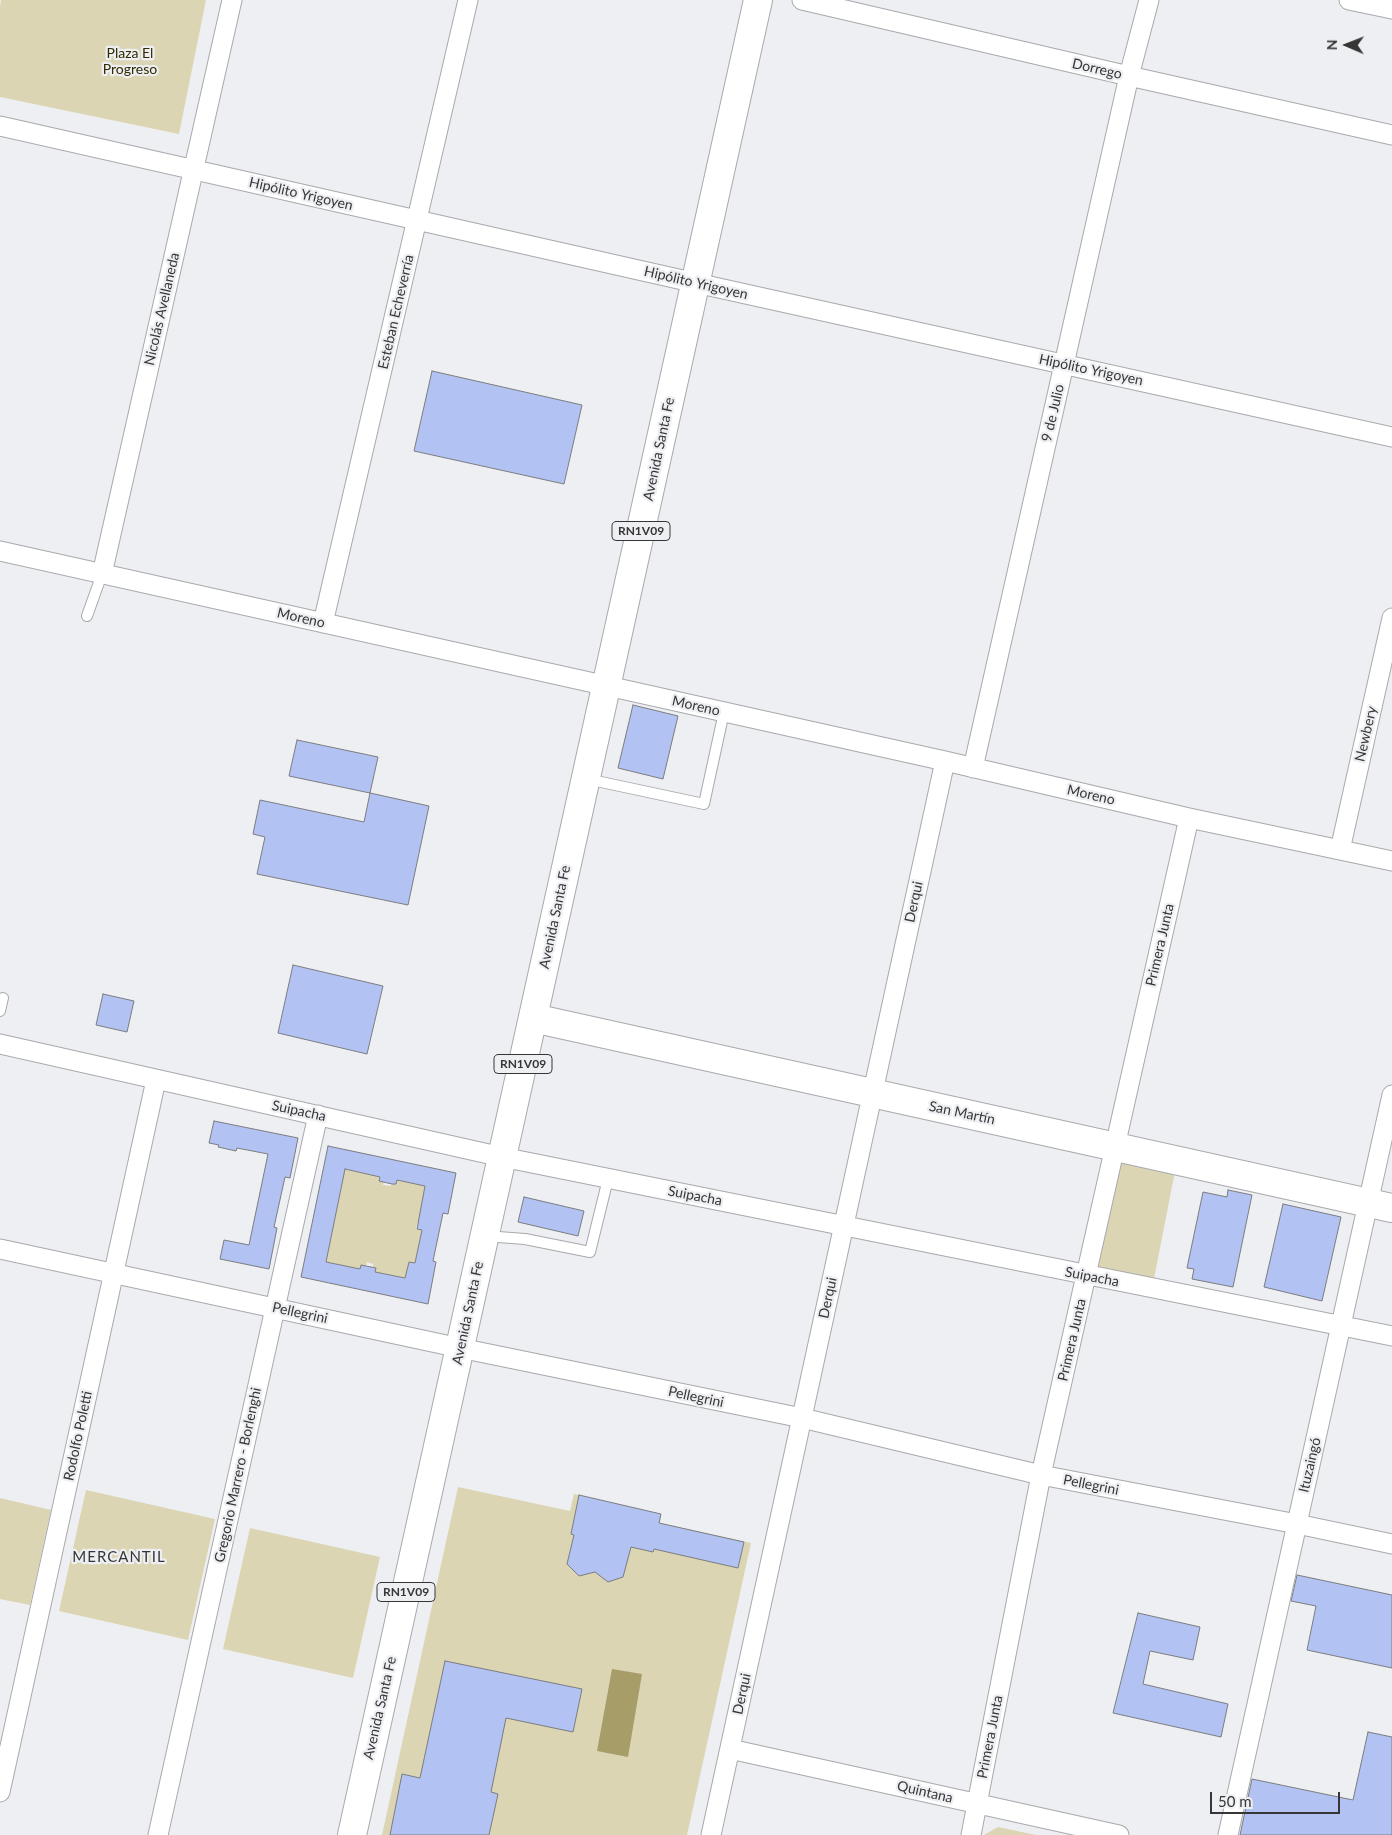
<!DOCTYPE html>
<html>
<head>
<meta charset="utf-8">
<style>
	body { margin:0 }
	#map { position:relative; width:1392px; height:1835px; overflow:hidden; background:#eeeff2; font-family:Lato,sans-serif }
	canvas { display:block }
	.north { position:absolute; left:1322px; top:20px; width:50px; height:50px; -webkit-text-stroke:4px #eeeff2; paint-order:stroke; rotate:271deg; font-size:14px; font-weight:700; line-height:20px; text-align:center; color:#363637 }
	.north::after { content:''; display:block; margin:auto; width:18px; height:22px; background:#363637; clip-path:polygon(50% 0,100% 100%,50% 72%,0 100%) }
	.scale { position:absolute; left:1210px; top:1792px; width:130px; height:22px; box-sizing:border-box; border:2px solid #363637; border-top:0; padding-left:6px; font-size:15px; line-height:18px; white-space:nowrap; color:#363637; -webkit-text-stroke:4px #eeeff2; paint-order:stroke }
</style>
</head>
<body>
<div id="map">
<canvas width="1392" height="1835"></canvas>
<div class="north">N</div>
<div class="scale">50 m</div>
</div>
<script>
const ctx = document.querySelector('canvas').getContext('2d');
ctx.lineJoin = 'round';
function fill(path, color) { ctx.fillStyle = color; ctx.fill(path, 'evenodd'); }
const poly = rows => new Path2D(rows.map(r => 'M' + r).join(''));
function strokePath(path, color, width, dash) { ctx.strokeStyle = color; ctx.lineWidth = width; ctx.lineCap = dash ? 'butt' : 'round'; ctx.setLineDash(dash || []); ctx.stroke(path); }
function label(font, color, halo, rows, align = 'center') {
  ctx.font = font + ' Lato,sans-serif'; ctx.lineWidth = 4.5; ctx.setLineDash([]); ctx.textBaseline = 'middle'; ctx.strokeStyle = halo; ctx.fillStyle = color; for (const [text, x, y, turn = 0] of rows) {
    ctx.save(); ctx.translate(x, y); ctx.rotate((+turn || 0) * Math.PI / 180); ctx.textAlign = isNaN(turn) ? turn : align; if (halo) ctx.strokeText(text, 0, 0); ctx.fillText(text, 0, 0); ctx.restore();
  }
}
fill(poly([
	[1,0,206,0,179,134,0,97,0,7],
	[1115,1147,1177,1161,1152,1289,1086,1276],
	[345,1169,380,1177,379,1180,384,1182,383,1185,391,1186,392,1183,396,1184,397,1180,429,1187,422,1202,422,1224,417,1223,416,1229,422,1230,415,1263,409,1262,407,1268,411,1279,375,1272,376,1268,373,1267,373,1264,367,1262,366,1266,360,1269,326,1262],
	[458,1487,570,1511,574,1494,661,1514,660,1523,751,1543,687,1835,382,1835],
	[86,1490,215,1519,188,1640,59,1611],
	[0,1498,51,1510,30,1605,0,1599],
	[250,1528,380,1557,353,1678,223,1649],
	[998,1827,1036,1835,984,1835]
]), '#dbd5b4');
fill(poly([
	[612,1669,642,1674,628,1757,597,1751]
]), '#a69d69');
const building = poly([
	[432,371,582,405,564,484,414,451,432,371],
	[633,705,678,716,663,779,618,768,633,705],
	[297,740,378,757,370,793,289,776,297,740],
	[370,793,429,806,408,905,257,874,265,837,253,834,260,800,364,822,370,793],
	[293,965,383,986,367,1054,278,1033,293,965],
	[103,994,134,1001,127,1032,96,1025,103,994],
	[214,1121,298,1138,290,1178,285,1177,274,1227,277,1228,269,1269,220,1259,224,1240,249,1245,268,1154,237,1148,236,1151,218,1147,219,1145,209,1143,214,1121],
	[328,1146,456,1173,448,1214,443,1213,433,1261,436,1262,428,1304,301,1277,328,1146],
	[345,1169,380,1177,379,1181,392,1184,396,1184,397,1180,425,1186,417,1229,422,1230,415,1263,409,1262,405,1278,375,1272,376,1268,361,1265,360,1269,326,1262,345,1169],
	[1228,1190,1252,1195,1233,1287,1192,1279,1194,1269,1187,1268,1203,1192,1227,1197,1228,1190],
	[524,1197,584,1211,578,1236,518,1222,524,1197],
	[1283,1204,1341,1217,1322,1301,1264,1287,1283,1204],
	[579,1495,661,1514,659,1523,744,1542,738,1568,654,1549,653,1552,631,1547,623,1577,608,1582,595,1572,579,1576,567,1564,574,1535,571,1534,579,1495],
	[1297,1575,1392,1595,1392,1668,1307,1650,1316,1606,1291,1601,1297,1575],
	[1138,1613,1200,1627,1193,1660,1150,1651,1143,1684,1228,1704,1221,1737,1113,1713,1138,1613],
	[445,1661,582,1689,573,1732,506,1718,491,1792,498,1794,489,1835,390,1835,402,1774,420,1778,445,1661],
	[1368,1732,1392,1737,1392,1835,1240,1835,1252,1779,1353,1800,1368,1732]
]);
fill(building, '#b2c3f3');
strokePath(building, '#7b7c7f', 1);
const service = poly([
	[87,616,102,574],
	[587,779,704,804,724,712],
	[0,1011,3,998],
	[485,1236,525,1239,590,1252,608,1179]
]);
const minor = poly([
	[802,0,1129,76,1392,135],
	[1349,0,1392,9],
	[0,126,696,283,1392,437],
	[0,551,945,761,1189,818,1392,861],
	[102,574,232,0],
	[323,623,468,0],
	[973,768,1129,76,1149,0],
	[1340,850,1392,618],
	[0,1044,502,1157,1392,1336],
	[0,1249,460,1348,802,1418,1041,1475,1297,1524,1392,1544],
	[730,1749,1119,1835],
	[0,1792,156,1080],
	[158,1835,318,1115],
	[711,1835,945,761],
	[971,1835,1041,1475,1189,818],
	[1228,1835,1392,1095]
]);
const secondary = poly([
	[533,1018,1392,1208]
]);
const primary = poly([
	[352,1835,758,0]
]);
strokePath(service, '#a8a9ac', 12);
strokePath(minor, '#a8a9ac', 21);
strokePath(secondary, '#a8a9ac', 30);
strokePath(primary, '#a8a9ac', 30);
strokePath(service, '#fff', 10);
strokePath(minor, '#fff', 19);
strokePath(secondary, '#fff', 28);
strokePath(primary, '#fff', 28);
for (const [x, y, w] of [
	[641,531,58],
	[523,1064,58],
	[406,1592,58]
]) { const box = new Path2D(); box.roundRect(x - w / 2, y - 9.5, w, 19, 4); ctx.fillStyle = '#eeeff2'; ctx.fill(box); strokePath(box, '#363637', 1); }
label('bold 12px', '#363637', null, [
	["RN1V09",641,531],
	["RN1V09",523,1064],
	["RN1V09",406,1592]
]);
label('14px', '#312a00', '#eeeff2', [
	["Plaza El",130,53],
	["Progreso",130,69]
]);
label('14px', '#363637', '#eeeff2', [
	["Dorrego",1097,69,13],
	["Hipólito Yrigoyen",301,194,13],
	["Hipólito Yrigoyen",696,283,13],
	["Nicolás Avellaneda",162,309,-77],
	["Esteban Echeverría",396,312,-77],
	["Hipólito Yrigoyen",1091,370,12],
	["9 de Julio",1053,413,-77],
	["Avenida Santa Fe",659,449,-78],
	["Moreno",301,618,13],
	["Moreno",696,706,13],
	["Newbery",1366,734,-77],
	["Moreno",1091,795,13],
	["Derqui",914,902,-78],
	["Avenida Santa Fe",555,917,-78],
	["Primera Junta",1160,945,-77],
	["Suipacha",299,1111,12],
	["San Martín",962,1113,12],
	["Suipacha",695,1196,11],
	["Suipacha",1092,1277,11],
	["Derqui",828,1298,-78],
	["Pellegrini",300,1313,12],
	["Avenida Santa Fe",468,1313,-78],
	["Primera Junta",1072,1340,-77],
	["Pellegrini",696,1397,12],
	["Rodolfo Poletti",78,1436,-78],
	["Ituzaingó",1310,1465,-77],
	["Gregorio Marrero - Borlenghi",238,1475,-78],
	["Pellegrini",1091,1485,11],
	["Derqui",742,1694,-78],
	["Avenida Santa Fe",380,1708,-77],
	["Primera Junta",990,1737,-79],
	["Quintana",925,1792,13]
]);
ctx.letterSpacing = '1px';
label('15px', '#363637', '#eeeff2', [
	["MERCANTIL",119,1557]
]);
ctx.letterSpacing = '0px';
</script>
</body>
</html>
